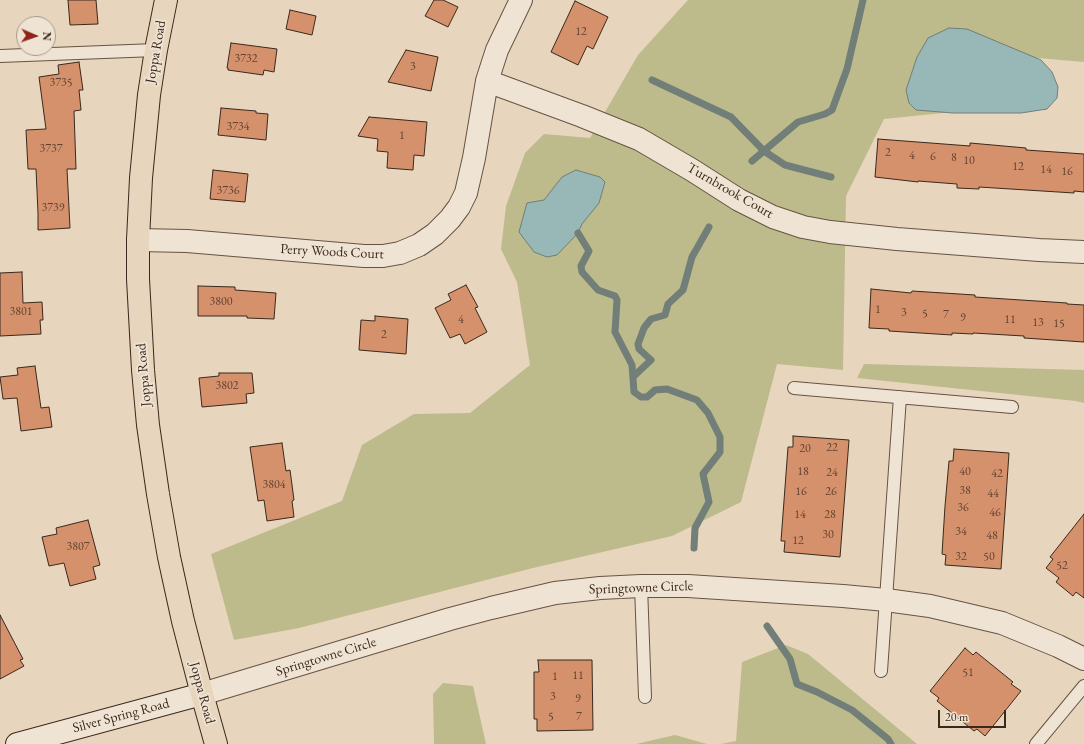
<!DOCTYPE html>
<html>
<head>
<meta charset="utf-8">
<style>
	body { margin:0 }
	#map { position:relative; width:1084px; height:744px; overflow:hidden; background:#e7d5bd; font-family:"EB Garamond",serif }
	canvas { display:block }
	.north { position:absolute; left:16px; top:16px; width:40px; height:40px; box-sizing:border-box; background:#efe4d4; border:1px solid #a7998a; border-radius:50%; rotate:92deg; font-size:11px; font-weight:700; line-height:16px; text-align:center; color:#3b281c }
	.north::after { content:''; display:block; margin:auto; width:14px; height:18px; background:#8f2418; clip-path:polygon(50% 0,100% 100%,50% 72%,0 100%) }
	.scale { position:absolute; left:938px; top:710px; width:68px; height:18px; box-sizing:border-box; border:2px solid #3b281c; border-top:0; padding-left:5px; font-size:12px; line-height:14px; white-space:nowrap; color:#3b281c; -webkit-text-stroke:3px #efe4d4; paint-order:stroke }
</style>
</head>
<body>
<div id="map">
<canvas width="1084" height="744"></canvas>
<div class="north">N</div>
<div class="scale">20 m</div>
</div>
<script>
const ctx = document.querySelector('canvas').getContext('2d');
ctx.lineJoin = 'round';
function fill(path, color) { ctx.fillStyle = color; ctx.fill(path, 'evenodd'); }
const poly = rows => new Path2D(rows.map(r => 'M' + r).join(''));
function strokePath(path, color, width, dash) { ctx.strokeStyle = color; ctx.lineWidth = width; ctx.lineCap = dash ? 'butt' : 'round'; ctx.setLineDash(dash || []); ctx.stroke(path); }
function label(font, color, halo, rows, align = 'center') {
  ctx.font = font + ' "EB Garamond",serif'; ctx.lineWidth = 3.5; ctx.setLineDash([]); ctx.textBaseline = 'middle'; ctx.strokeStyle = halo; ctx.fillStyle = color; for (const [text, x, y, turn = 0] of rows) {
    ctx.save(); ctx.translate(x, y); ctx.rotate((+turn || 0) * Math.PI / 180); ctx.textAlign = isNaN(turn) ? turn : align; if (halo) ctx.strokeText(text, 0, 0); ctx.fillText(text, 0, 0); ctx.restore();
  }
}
fill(poly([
	[688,0,1084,0,1084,62,991,54,980,94,943,113,884,119,846,196,843,370,777,364,741,502,672,536,533,568,299,628,234,640,211,554,342,501,362,445,414,414,470,413,530,365,517,282,501,249,506,206,525,153,544,134,590,138,638,55],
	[864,364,1084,370,1084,403,1076,401,857,378],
	[786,645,808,654,917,744,721,744,736,741,742,662],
	[443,683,473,686,486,744,434,744,434,743,433,694],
	[675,735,707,744,636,744]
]), '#bdbb8c');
const water = poly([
	[949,28,967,29,1041,60,1052,72,1058,87,1057,98,1047,109,1021,113,953,113,916,110,909,103,906,90,917,57,928,38,949,28],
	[576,170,600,177,605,182,599,203,582,224,578,233,557,255,547,257,534,252,519,232,527,203,544,200,562,177,576,170]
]);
fill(water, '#97b8b6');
strokePath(water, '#727e78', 1);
strokePath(poly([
	[652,80,731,117,764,151,785,165,831,177],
	[752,161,798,122,825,114,832,110,847,69,863,0],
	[578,233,589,251,581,266,582,272,598,290,615,296,617,300,615,332,632,365,634,392,641,397,647,397,655,390,667,389,697,400,708,413,720,437,720,452,703,474,709,502,695,528,694,548],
	[634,376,651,360,639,349,638,344,644,328,651,319,665,315,668,304,683,290,692,257,709,227],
	[767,626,790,659,797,684,817,692,852,710,888,739,891,744]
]), '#727e78', 7);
const building = poly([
	[68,0,96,0,98,24,70,25,68,0],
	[434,0,443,0,458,7,448,27,425,16,434,0],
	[575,1,608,17,593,49,587,46,578,65,551,52,575,1],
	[290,10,316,16,312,35,286,29,290,10],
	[231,43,277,49,274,72,264,70,263,75,228,70,228,68,227,68,231,43],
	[406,50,438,57,431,91,388,82,406,50],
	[79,62,83,90,79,90,81,110,74,111,76,169,67,169,70,228,38,230,38,213,36,169,28,169,26,130,46,129,39,77,59,74,58,65,79,62],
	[221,108,256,111,256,113,268,114,266,140,218,135,221,108],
	[369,117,427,122,424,156,414,155,413,170,387,168,388,152,377,151,378,139,358,136,369,117],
	[878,139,970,146,970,143,1026,148,1026,150,1084,154,1084,192,1074,191,1074,193,979,187,979,189,957,188,957,184,918,181,918,182,875,177,878,139],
	[213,170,248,174,245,202,210,199,213,170],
	[22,272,23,303,42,302,43,320,40,320,41,334,0,336,0,273,22,272],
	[466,285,478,307,475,308,487,332,465,344,460,334,450,338,435,308,451,300,448,294,466,285],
	[198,286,235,287,235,290,276,293,274,319,247,318,247,316,198,316,198,286],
	[871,289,911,293,912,291,975,295,975,297,1067,303,1067,304,1084,305,1084,342,1024,338,1024,336,973,333,973,334,952,333,952,335,889,331,889,329,869,328,871,289],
	[375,316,408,319,406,354,359,350,361,320,375,321,375,316],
	[35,366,41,408,49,407,52,427,21,431,17,398,3,399,0,377,18,375,17,368,35,366],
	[219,373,252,373,254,393,246,394,247,403,202,407,199,378,219,376,219,373],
	[793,436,849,440,840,557,784,552,785,541,781,541,788,447,793,447,793,436],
	[282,443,286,471,290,470,294,500,292,501,294,517,267,521,264,500,258,501,250,447,282,443],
	[954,449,1009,453,1001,569,945,565,946,555,942,554,945,506,949,461,953,461,954,449],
	[1084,514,1084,598,1076,592,1073,596,1056,582,1059,578,1046,568,1053,559,1050,557,1084,514],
	[88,520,100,565,93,567,96,579,70,586,64,563,49,566,42,537,57,534,56,528,88,520],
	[0,615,23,659,20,660,24,666,0,679,0,615],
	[965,648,973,655,976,652,1013,682,1011,684,1021,691,985,736,977,729,974,731,937,701,939,698,930,691,965,648],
	[538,660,592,660,593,730,537,731,537,719,534,719,534,672,539,672,538,660]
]);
fill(building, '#d4916c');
strokePath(building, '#3b281c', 1);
const service = poly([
	[0,56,156,50],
	[794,388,1012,407],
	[641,586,645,697],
	[881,671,900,397],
	[1036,744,1084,686]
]);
const minor = poly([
	[487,81,582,116,639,139,692,170,739,200,773,217,803,227,830,232,897,239,1039,250,1084,252],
	[138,240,187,241,364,256,383,256,400,253,419,245,435,234,450,219,459,207,466,193,474,158,487,81,497,50,521,0],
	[202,694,450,619,491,608,555,593,600,588,641,586,688,586,843,596,886,600,930,606,1002,623,1058,646,1084,659]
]);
const secondary = poly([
	[17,744,202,694]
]);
const primary = poly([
	[166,0,156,50,149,95,141,178,138,240,138,279,143,370,148,425,158,494,169,557,183,621,202,694,216,744]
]);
strokePath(service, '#665344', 14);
strokePath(minor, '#665344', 24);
strokePath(secondary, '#3b281c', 24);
strokePath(primary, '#3b281c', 24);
strokePath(service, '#efe4d4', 12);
strokePath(minor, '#efe4d4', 22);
strokePath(secondary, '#efe4d4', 22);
strokePath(primary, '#e7d5bd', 22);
label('12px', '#614230', null, [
	["12",581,32],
	["3732",246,59],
	["3",413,67],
	["3735",61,83],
	["3734",238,127],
	["1",402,136],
	["3737",51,149],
	["2",888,153],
	["4",912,156],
	["6",933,157],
	["8",954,158],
	["10",969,161],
	["12",1018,167],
	["14",1046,170],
	["16",1067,172],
	["3736",228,191],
	["3739",53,208],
	["3800",221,302],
	["1",878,310],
	["3801",21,312],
	["3",904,313],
	["5",925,314],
	["7",946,315],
	["9",963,318],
	["4",461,320],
	["11",1010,320],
	["13",1038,323],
	["15",1059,324],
	["2",384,335],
	["3802",227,386],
	["22",832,448],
	["20",805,449],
	["18",803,472],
	["40",965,472],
	["24",832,473],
	["42",997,474],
	["3804",274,485],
	["38",965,491],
	["16",801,492],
	["26",831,492],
	["44",993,494],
	["36",963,508],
	["46",995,513],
	["14",800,515],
	["28",830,515],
	["34",961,532],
	["30",828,535],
	["48",992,536],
	["12",798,541],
	["3807",78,547],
	["32",961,557],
	["50",989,557],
	["52",1062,566],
	["51",968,673],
	["11",578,676],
	["1",555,677],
	["3",553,697],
	["9",578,699],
	["5",551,717],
	["7",579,717]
]);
label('14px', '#3b281c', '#efe4d4', [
	["Joppa Road",156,52,-80],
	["Turnbrook Court",730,191,30],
	["Perry Woods Court",332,252,3],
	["Joppa Road",144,375,-95],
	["Springtowne Circle",641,588,-2],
	["Springtowne Circle",326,657,-17],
	["Joppa Road",202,693,75],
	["Silver Spring Road",121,716,-15]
]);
</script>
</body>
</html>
